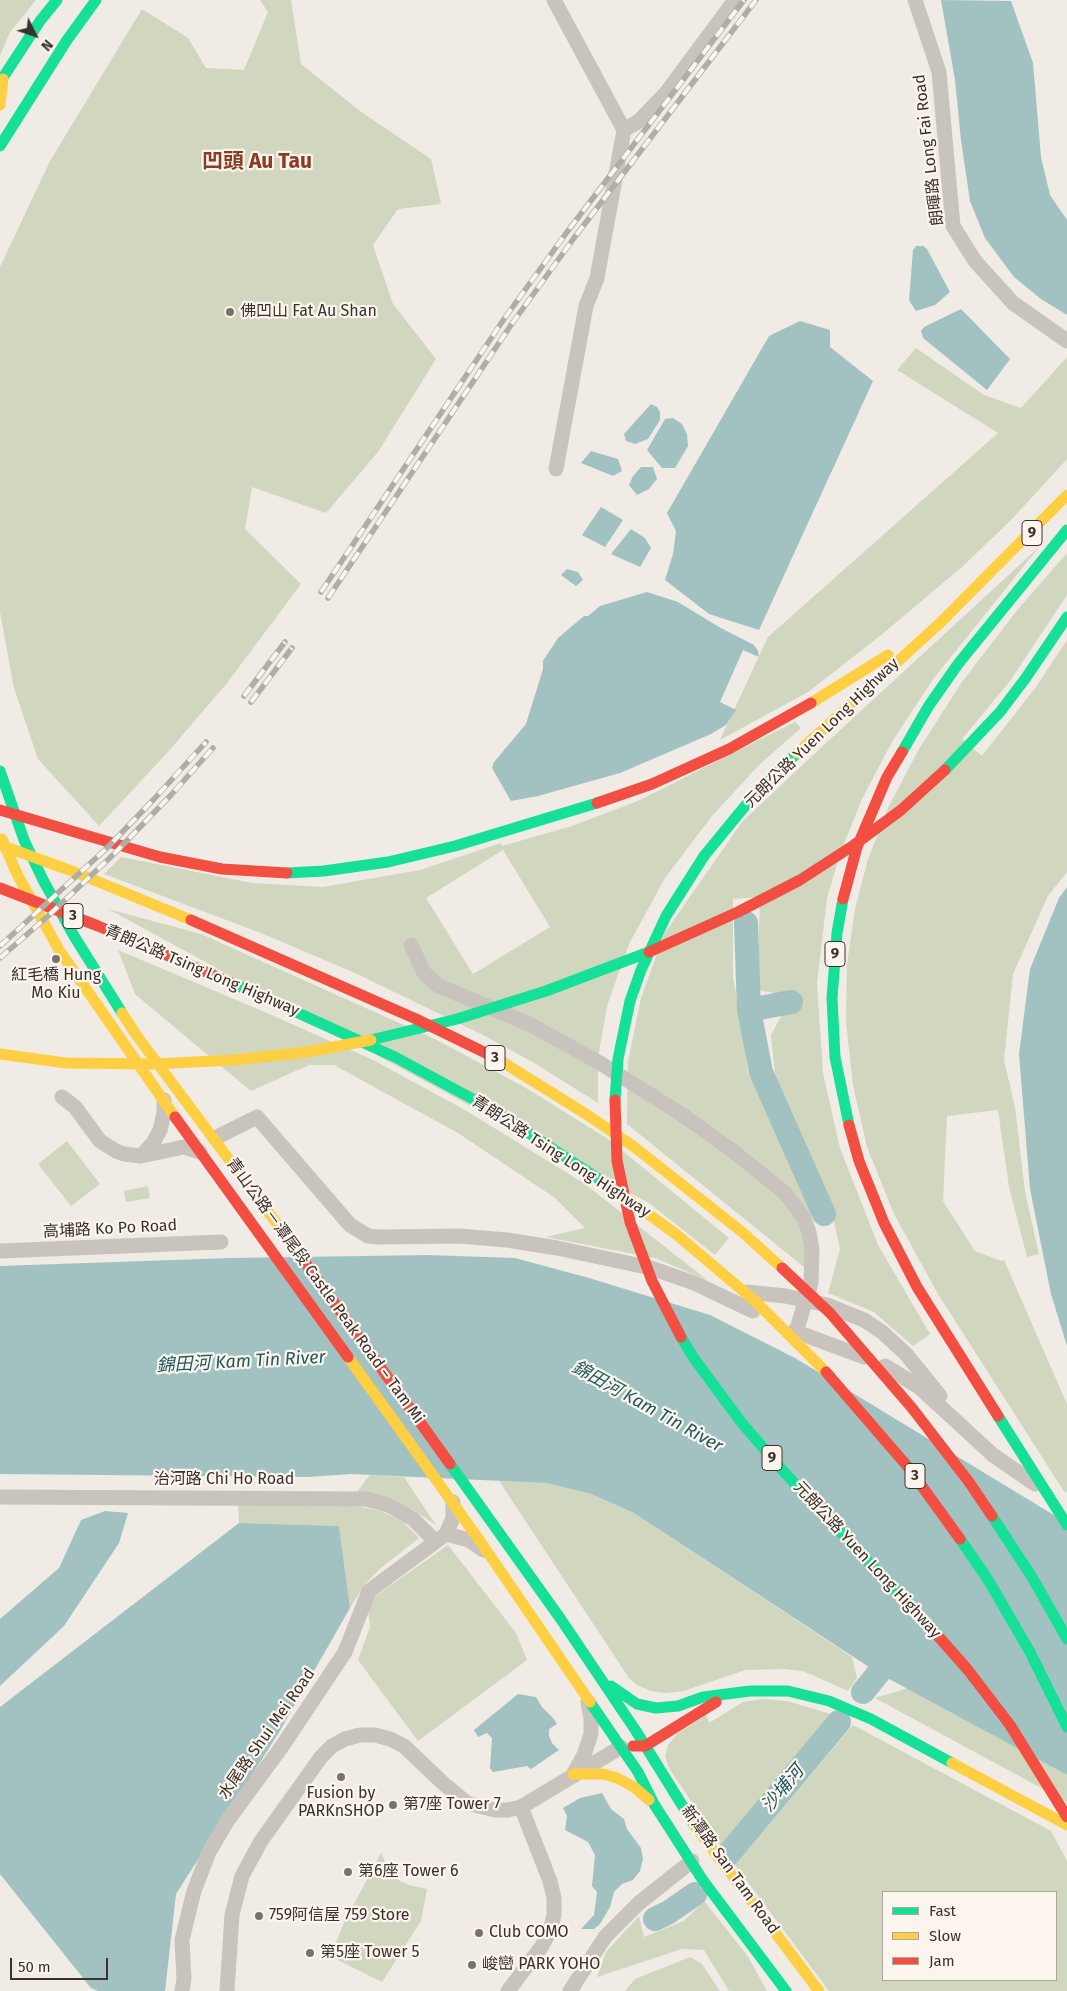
<!DOCTYPE html>
<html>
<head>
<meta charset="utf-8">
<style>
	body { margin:0 }
	#map { position:relative; width:1067px; height:1991px; overflow:hidden; background:#f0ebe5; font-family:"Fira Sans",sans-serif }
	canvas { display:block }
	.legend { position:absolute; left:882px; top:1891px; width:175px; height:90px; box-sizing:border-box; background:#fbf5ee; border:1px solid #aea6a0; margin:0; padding:6px 9px; list-style:none; font-size:15px; color:#3b302b }
	.legend li { display:flex; align-items:center; gap:10px; height:25px }
	.legend b { width:25px; border:1px solid #aea6a0 }
	.north { position:absolute; left:10px; top:10px; width:50px; height:50px; -webkit-text-stroke:4px #fbf5ee; paint-order:stroke; rotate:131deg; font-size:14px; font-weight:700; line-height:20px; text-align:center; color:#3b302b }
	.north::after { content:''; display:block; margin:auto; width:18px; height:22px; background:#3b302b; clip-path:polygon(50% 0,100% 100%,50% 72%,0 100%) }
	.scale { position:absolute; left:10px; top:1958px; width:98px; height:22px; box-sizing:border-box; border:2px solid #3b302b; border-top:0; padding-left:6px; font-size:15px; line-height:18px; white-space:nowrap; color:#3b302b; -webkit-text-stroke:4px #fbf5ee; paint-order:stroke }
</style>
</head>
<body>
<div id="map">
<canvas width="1067" height="1991"></canvas>
<ul class="legend">
<li><b style="height:6px;background:#16e098"></b>Fast</li>
<li><b style="height:6px;background:#ffcf43"></b>Slow</li>
<li><b style="height:6px;background:#f24e42"></b>Jam</li>
</ul>
<div class="north">N</div>
<div class="scale">50 m</div>
</div>
<script>
const ctx = document.querySelector('canvas').getContext('2d');
ctx.lineJoin = 'round';
function fill(path, color) { ctx.fillStyle = color; ctx.fill(path, 'evenodd'); }
const poly = rows => new Path2D(rows.map(r => 'M' + r).join(''));
function strokePath(path, color, width, dash) { ctx.strokeStyle = color; ctx.lineWidth = width; ctx.lineCap = dash ? 'butt' : 'round'; ctx.setLineDash(dash || []); ctx.stroke(path); }
function label(font, color, halo, rows, align = 'center') {
  ctx.font = font + ' "Fira Sans","Noto Sans TC",sans-serif'; ctx.lineWidth = 4.5; ctx.setLineDash([]); ctx.textBaseline = 'middle'; ctx.strokeStyle = halo; ctx.fillStyle = color; for (const [text, x, y, turn = 0] of rows) {
    ctx.save(); ctx.translate(x, y); ctx.rotate((+turn || 0) * Math.PI / 180); ctx.textAlign = isNaN(turn) ? turn : align; if (halo) ctx.strokeText(text, 0, 0); ctx.fillText(text, 0, 0); ctx.restore();
  }
}
fill(poly([
	[0,0,36,0,10,32,0,56],
	[260,0,291,0,301,64,360,111,431,159,441,204,398,209,373,245,393,304,436,359,378,452,326,513,252,487,245,529,301,584,227,683,167,753,99,826,38,759,14,688,0,612,0,267,50,161,142,9,188,38,206,68,244,70,268,12],
	[916,348,984,395,1021,408,1067,357,1067,459,1012,519,962,567,880,636,808,692,720,740,768,637,998,433,897,370],
	[1040,546,934,678,893,740,862,799,841,851,827,898,817,983,823,1073,840,1148,878,1245,930,1334,913,1346,874,1312,828,1293,840,1249,832,1212,776,1084,771,1035,784,1011,799,1010,798,997,757,990,760,897,733,899,733,976,748,1072,812,1209,804,1267,627,1124,628,1062,641,998,664,934,742,822,812,756],
	[1067,553,1067,595,1010,681,962,739,982,756,1036,687,1067,640,1067,872,1048,896,1013,974,1004,1060,1015,1107,1025,1192,1039,1254,1027,1257,1009,1187,998,1110,947,1116,943,1201,975,1251,1001,1261,1004,1260,1067,1404,1067,1491,1065,1493,938,1294,894,1214,867,1147,853,1085,846,1022,847,964,855,909,868,859,889,806,919,749,962,682,1018,609],
	[795,722,801,728,759,765,712,816,665,878,629,944,607,1006,598,1058,598,1103,536,1064,483,1035,355,973,261,933,104,874,121,857,252,883,323,887,420,870,501,843,502,846,572,826,640,800],
	[503,850,550,927,473,974,426,898],
	[108,909,201,934,437,1040,526,1088,608,1139,729,1238,715,1255,649,1203],
	[118,950,260,1010,373,1060,465,1110,585,1184,707,1280,655,1258,546,1237,585,1228,555,1198,458,1133,334,1065,309,1065,251,1091,135,994],
	[67,1141,100,1184,71,1206,38,1164],
	[148,1186,150,1198,126,1202,124,1191],
	[370,1475,404,1477,436,1525,413,1510,386,1498,357,1492],
	[499,1481,546,1483,591,1494,634,1513,852,1657,857,1678,848,1691,803,1671,783,1669,745,1670,684,1691,665,1693,651,1691,637,1685,629,1678],
	[238,1503,357,1506,381,1511,403,1522,419,1538,381,1568,365,1584,350,1608,339,1526,239,1523],
	[448,1545,516,1633,527,1660,418,1741,358,1660,370,1627,368,1608,374,1597],
	[908,1688,1067,1775,1067,1802,875,1698],
	[763,1699,787,1701,831,1714,721,1846,669,1768,665,1756,668,1745,677,1734,706,1715,709,1723,743,1702],
	[853,1725,1051,1831,1067,1861,1067,1991,829,1991,735,1865],
	[883,1892,1056,1892,1056,1980,883,1980],
	[381,1853,388,1869,400,1881,409,1885,427,1889,421,1921,382,1982,330,1956,345,1921],
	[704,1901,747,1955,767,1991,729,1991,704,1950,682,1949,597,1977,606,1952,639,1916,644,1937,684,1921],
	[690,1957,702,1964,720,1991,625,1991,635,1979]
]), '#d1d6bf');
fill(poly([
	[941,0,1011,1,1033,63,1041,157,1050,195,1067,220,1067,315,1041,299,1014,277,985,238,970,201,961,140,955,80],
	[916,246,923,246,927,249,950,292,935,305,916,311,909,300,913,250],
	[961,309,1010,359,987,390,923,338,921,331,924,327],
	[800,321,830,330,830,347,873,381,759,630,709,614,665,580,673,554,676,531,667,513,769,336],
	[651,404,657,407,660,412,660,420,648,439,635,444,626,441,624,434],
	[673,418,682,424,687,434,688,446,675,468,662,468,647,450,665,419],
	[591,451,618,459,622,471,613,476,581,463],
	[641,467,653,467,657,479,649,489,637,495,629,485,633,476],
	[601,507,623,520,605,547,582,535],
	[631,529,645,538,651,548,640,567,611,554],
	[567,569,578,572,583,580,576,586,561,575],
	[647,592,678,602,719,627,754,645,758,651,759,657,743,650,720,702,736,710,726,725,711,734,620,773,538,796,511,801,492,768,494,762,526,724,543,669,543,661,558,638,584,616,588,616,600,606],
	[1067,887,1067,1346,1051,1294,1030,1189,1019,1054,1030,969,1059,898],
	[428,1255,515,1258,589,1278,710,1315,795,1358,1067,1523,1067,1775,878,1673,634,1513,591,1494,546,1483,351,1474,308,1477,0,1474,0,1266,231,1258],
	[105,1511,128,1513,119,1543,64,1626,0,1686,0,1619,59,1568,81,1520],
	[239,1523,339,1526,350,1608,278,1734,176,1894,165,1991,98,1991,91,1988,0,1874,0,1707],
	[518,1694,536,1697,542,1707,553,1718,557,1724,549,1729,549,1736,552,1743,559,1750,531,1769,527,1766,493,1772,490,1768,492,1738,487,1733,478,1737,474,1730],
	[602,1793,611,1809,624,1819,627,1829,641,1848,643,1859,640,1871,633,1880,622,1884,614,1892,610,1907,600,1924,594,1929,581,1929,594,1915,597,1892,592,1886,595,1855,588,1842,565,1830,567,1816,563,1808,580,1798]
]), '#a1c2c1');
strokePath(poly([
	[746,923,749,1010,761,1072,824,1214],
	[749,1010,791,1002],
	[863,1692,898,1649],
	[727,1856,839,1722],
	[655,1919,669,1912,695,1894]
]), '#a1c2c1', 24);
strokePath(poly([
	[554,0,624,130,597,278,586,306,556,469],
	[915,0,939,72,953,226,975,261,1013,303,1067,341],
	[624,130,639,121,666,93,735,0],
	[411,945,424,973,439,986,529,1024,600,1063,681,1114,733,1151,785,1193,804,1218,809,1232,812,1250,811,1283,796,1332],
	[62,1097,75,1107,100,1141,116,1151,124,1154,141,1156,184,1147,200,1152],
	[215,1138,257,1117,350,1225,368,1236,380,1237,459,1236,507,1240,557,1248,651,1268,694,1283,753,1311],
	[141,1156,153,1143,160,1130,164,1113,164,1100],
	[0,1251,221,1242],
	[747,1292,785,1296,827,1305,864,1320,882,1332,906,1354,940,1396],
	[794,1331,864,1357],
	[885,1366,919,1387,993,1455,1035,1484],
	[0,1497,366,1499,388,1505,413,1519,435,1541],
	[446,1534,469,1540,483,1550],
	[574,1773,584,1755,591,1734,591,1718,588,1702],
	[182,1991,184,1979,182,1940,194,1891,209,1852,228,1820,283,1745,345,1652,369,1591,446,1534,453,1518,453,1502],
	[227,1991,232,1915,242,1876,261,1841,321,1757,332,1746,345,1739,360,1735,375,1735,390,1739,404,1746,444,1784,467,1803,495,1810,508,1810,521,1807,621,1747],
	[508,1991,542,1946,550,1931,554,1915,554,1898,550,1881,521,1807],
	[570,1991,605,1937,639,1903,692,1861]
]), '#c9c3be', 15);
strokePath(poly([
	[0,82,40,21,57,0],
	[0,146,67,40,96,0],
	[902,752,928,707,958,664,1067,530],
	[945,770,1000,712,1025,679,1067,617],
	[0,771,24,840,43,880,74,936,122,1013],
	[287,873,324,871,388,862,455,846,597,803],
	[843,899,837,933,832,998,835,1057,849,1125],
	[232,983,395,1057,495,1111,614,1189],
	[371,1040,457,1019,546,991,649,952],
	[615,1100,618,1059,630,1001,641,970,666,916,704,856,750,800,797,753],
	[681,1337,693,1357,741,1422,784,1472,938,1636],
	[998,1416,1067,1525],
	[450,1464,560,1618,636,1731,695,1826],
	[992,1516,1032,1577,1067,1639],
	[960,1539,987,1578,1030,1652,1067,1727],
	[611,1686,637,1704,656,1708,678,1706,703,1697,750,1691,788,1691,829,1701,871,1719,952,1763],
	[590,1702,638,1772,654,1804,702,1879,786,1991]
]), '#16e098', 11);
strokePath(poly([
	[0,105,3,79],
	[811,703,888,655],
	[797,753,940,623,1067,495],
	[2,839,17,874,59,950,175,1117],
	[0,845,72,871,191,920],
	[122,1013,137,1036,289,1240],
	[0,1054,66,1063,154,1064,234,1060,307,1052,371,1040],
	[496,1058,586,1114,633,1146,741,1231,782,1268],
	[614,1189,677,1235,755,1301,826,1372],
	[348,1357,480,1541,590,1702],
	[952,1763,1067,1825],
	[573,1774,603,1774,617,1778,634,1787,649,1800],
	[695,1826,819,1991]
]), '#ffcf43', 11);
strokePath(poly([
	[597,803,652,784,729,749,811,703],
	[0,810,160,857,222,869,287,873],
	[0,888,98,926,232,983],
	[843,899,857,847,887,777,902,752],
	[191,920,416,1019,496,1058],
	[649,952,738,912,800,880,854,845,901,810,945,770],
	[615,1100,617,1161,630,1222,652,1281,681,1337],
	[175,1117,348,1357],
	[849,1125,859,1161,884,1223,917,1287,998,1416],
	[289,1240,450,1464],
	[782,1268,830,1313,912,1408,969,1482,992,1516],
	[826,1372,908,1467,960,1539],
	[938,1636,968,1670,1010,1725,1067,1817],
	[633,1746,645,1746,716,1702]
]), '#f24e42', 11);
const rail = poly([
	[321,592,504,319,567,232,744,0],
	[328,598,511,325,574,238,756,0],
	[244,696,285,642],
	[251,702,292,648],
	[0,946,108,847,155,798,206,742],
	[0,958,47,917,115,853,171,795,213,748]
]);
strokePath(rail, '#b1aca8', 5.5);
strokePath(rail, '#fbf5ee', 4, [11]);
for (const [x, y, r, color] of [
	[230,312,5,"#7a716c"],
	[56,959,5,"#7a716c"],
	[341,1777,5,"#7a716c"],
	[393,1805,5,"#7a716c"],
	[348,1872,5,"#7a716c"],
	[259,1916,5,"#7a716c"],
	[479,1933,5,"#7a716c"],
	[310,1953,5,"#7a716c"],
	[472,1965,5,"#7a716c"]
]) { const dot = new Path2D(); dot.arc(x, y, r, 0, 2 * Math.PI); ctx.fillStyle = color; ctx.fill(dot); strokePath(dot, '#fbf5ee', 2); }
for (const [x, y, w] of [
	[1032,533,20],
	[73,916,20],
	[835,954,20],
	[495,1058,20],
	[772,1458,20],
	[915,1476,20]
]) { const box = new Path2D(); box.roundRect(x - w / 2, y - 12.5, w, 25, 4); ctx.fillStyle = '#fbf5ee'; ctx.fill(box); strokePath(box, '#3b302b', 1); }
label('bold 15px', '#3b302b', null, [
	["9",1032,533],
	["3",73,916],
	["9",835,954],
	["3",495,1058],
	["9",772,1458],
	["3",915,1476]
]);
label('16px', '#3b302b', '#fbf5ee', [
	["朗暉路 Long Fai Road",929,150,-97],
	["元朗公路 Yuen Long Highway",822,733,-44],
	["青朗公路 Tsing Long Highway",202,971,23],
	["青朗公路 Tsing Long Highway",561,1157,33],
	["高埔路 Ko Po Road",110,1229,-3],
	["青山公路－潭尾段 Castle Peak Road – Tam Mi",325,1291,54],
	["治河路 Chi Ho Road",224,1480],
	["元朗公路 Yuen Long Highway",867,1560,47],
	["水尾路 Shui Mei Road",267,1734,-55],
	["新潭路 San Tam Road",730,1870,54]
]);
label('16px', '#3b302b', '#fbf5ee', [
	["佛凹山 Fat Au Shan",240,312],
	["紅毛橋 Hung",56,976,"center"],
	["Mo Kiu",56,994,"center"],
	["Fusion by",341,1794,"center"],
	["PARKnSHOP",341,1812,"center"],
	["第7座 Tower 7",403,1805],
	["第6座 Tower 6",358,1872],
	["759阿信屋 759 Store",269,1916],
	["Club COMO",489,1933],
	["第5座 Tower 5",320,1953],
	["峻巒 PARK YOHO",482,1965]
], 'left');
label('italic 18px', '#1f5a5e', '#fbf5ee', [
	["錦田河 Kam Tin River",241,1362,-3],
	["錦田河 Kam Tin River",647,1407,29],
	["沙埔河",783,1789,-50]
]);
label('bold 21px', '#8c3b22', '#fbf5ee', [
	["凹頭 Au Tau",257,162]
]);
</script>
</body>
</html>
